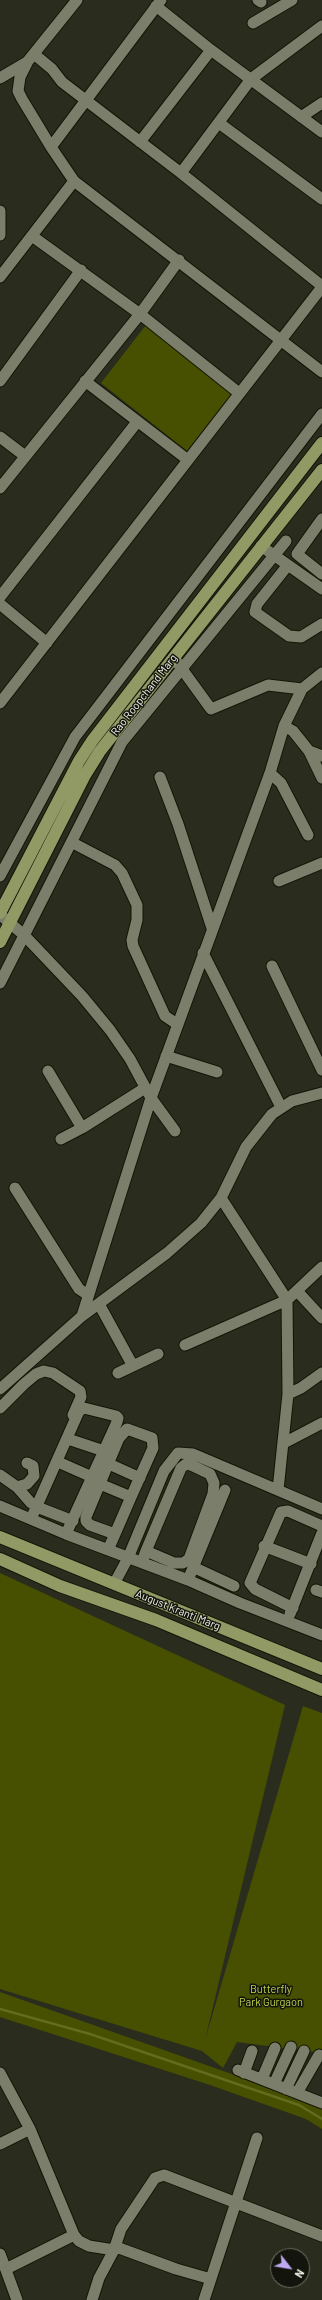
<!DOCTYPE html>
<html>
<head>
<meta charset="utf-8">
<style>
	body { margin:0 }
	#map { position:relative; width:322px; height:2300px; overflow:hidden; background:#2a2d1d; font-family:Barlow,sans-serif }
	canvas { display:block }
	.north { position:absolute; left:270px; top:2248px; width:40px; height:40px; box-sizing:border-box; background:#13150d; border:1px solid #6c6e65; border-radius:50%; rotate:121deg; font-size:11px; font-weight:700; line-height:16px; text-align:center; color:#f1f4e9 }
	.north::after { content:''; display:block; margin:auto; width:14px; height:18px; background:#bea9f4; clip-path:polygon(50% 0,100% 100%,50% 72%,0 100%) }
</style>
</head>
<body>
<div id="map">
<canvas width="322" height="2300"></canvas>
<div class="north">N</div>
</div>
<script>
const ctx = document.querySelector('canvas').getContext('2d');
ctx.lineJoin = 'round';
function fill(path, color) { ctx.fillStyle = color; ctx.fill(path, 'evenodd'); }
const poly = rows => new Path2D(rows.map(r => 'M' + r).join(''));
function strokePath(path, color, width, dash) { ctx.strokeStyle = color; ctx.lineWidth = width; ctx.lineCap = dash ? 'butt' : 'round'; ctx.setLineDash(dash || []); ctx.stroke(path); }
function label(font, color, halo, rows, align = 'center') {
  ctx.font = font + ' Barlow,sans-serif'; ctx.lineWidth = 3; ctx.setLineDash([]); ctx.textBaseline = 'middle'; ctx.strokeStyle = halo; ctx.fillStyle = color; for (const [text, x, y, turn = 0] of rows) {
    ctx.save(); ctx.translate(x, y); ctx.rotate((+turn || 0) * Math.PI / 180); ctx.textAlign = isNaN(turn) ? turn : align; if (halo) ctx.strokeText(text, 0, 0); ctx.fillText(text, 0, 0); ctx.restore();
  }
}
fill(poly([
	[146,325,232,393,187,451,101,383],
	[0,1573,285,1705,205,2040,303,1706,322,1713,322,2053,237,2042,223,2068,202,2051,0,1989],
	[0,1992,322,2106,322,2129,306,2119,210,2085,0,2017]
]), '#475001');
strokePath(poly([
	[0,2009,90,2034,299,2105,322,2119]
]), '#616c1d', 2.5);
const minor = poly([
	[77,0,28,61,20,77,18,91,22,99,51,147,74,181,322,372],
	[258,0,261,2],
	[156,6,211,50,322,132],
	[253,23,292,0],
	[34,54,52,69,62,82,181,173,322,286],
	[0,78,27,62],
	[301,117,322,103],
	[219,123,322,199],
	[140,142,211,50],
	[51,147,161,0],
	[181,173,251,79,322,26],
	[0,211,0,235],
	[32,236,140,314,239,393],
	[0,277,74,181],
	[0,381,81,270],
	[85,381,188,460],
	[0,437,25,456],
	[0,488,140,314,179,260],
	[322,519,297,554,322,574],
	[261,546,322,589],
	[288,565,257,604,255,612,289,636,301,637,322,624],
	[0,597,137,422],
	[0,604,47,643],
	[174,658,211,709,268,685,302,689],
	[0,703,322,287],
	[284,726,293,731,309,751,322,756],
	[309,751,322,778],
	[270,773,281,783,308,835],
	[160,777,178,824,212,928],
	[73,843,115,865,122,873,137,905,137,920,132,940,133,946,165,1016,177,1024],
	[0,876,75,737,322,414],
	[279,881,322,863],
	[4,918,24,935,82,996,110,1030,130,1059,151,1098,175,1131],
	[203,953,281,1107],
	[272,966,322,1070],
	[0,983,122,742,286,541],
	[166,1056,217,1072],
	[48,1071,82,1128],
	[61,1139,82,1128,145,1088],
	[15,1188,79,1289,88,1295],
	[221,1198,287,1300,288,1394,278,1490],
	[298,1292,322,1318],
	[99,1304,133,1366],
	[82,1316,151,1098,270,773,284,726,302,689,322,673],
	[185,1345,287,1300,322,1267],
	[118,1373,158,1354],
	[0,1389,82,1316,167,1253,201,1223,221,1198,246,1147,272,1114,292,1101,322,1093],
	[288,1394,301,1388,322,1373],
	[0,1408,24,1384,36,1374,44,1371,53,1373,80,1391,81,1397,73,1415],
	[68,1439,104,1451],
	[284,1443,322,1423],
	[58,1462,92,1477],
	[109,1464,140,1478],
	[0,1475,17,1487,31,1503],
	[100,1484,131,1497],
	[17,1487,27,1484,34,1476,33,1466,27,1463],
	[0,1506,66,1534,188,1580,240,1603,322,1635],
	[37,1507,73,1521],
	[31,1519,79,1411,84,1408,116,1416,118,1418,117,1422,66,1534],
	[264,1546,311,1564],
	[108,1550,115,1534,131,1497,153,1448,152,1438,127,1429,119,1438,86,1517,86,1521,90,1525,115,1534],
	[142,1562,146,1551,181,1468,186,1464,191,1465,210,1474,214,1483,213,1494,189,1559,183,1563,174,1563,146,1551],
	[193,1567,234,1586],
	[188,1580,225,1490],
	[114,1584,128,1558,164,1471,178,1453,193,1454,322,1509],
	[316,1590,322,1592],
	[293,1608,255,1589,250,1583,281,1512,288,1511,322,1526],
	[290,1614,322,1533],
	[238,2070,322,2103],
	[0,2073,30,2129,74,2235,79,2241,89,2246,114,2250,121,2229,155,2178,164,2175,322,2236],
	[244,2073,252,2051],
	[262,2079,275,2048],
	[274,2084,291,2047],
	[286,2089,304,2051],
	[297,2093,319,2055],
	[0,2144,30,2129],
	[0,2254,17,2300],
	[6,2269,74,2235],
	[92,2300,99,2278,114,2250,119,2248,176,2269,211,2279],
	[204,2300,257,2138]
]);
const major = poly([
	[0,913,79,761,92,741,322,443],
	[0,942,85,775,100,751,322,470],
	[0,1537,322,1669],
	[0,1559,60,1586,156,1620,322,1690]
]);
strokePath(minor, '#131506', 13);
strokePath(major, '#131506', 14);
strokePath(minor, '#7a7e6a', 11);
strokePath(major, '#919a65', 12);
label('11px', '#f1f4e9', '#13150d', [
	["Rao Roopchand Marg",144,695,-52],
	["August Kranti Marg",178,1610,22]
]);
label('11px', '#bfd24d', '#13150d', [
	["Butterfly",271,1989],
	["Park Gurgaon",271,2002]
]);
</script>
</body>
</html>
